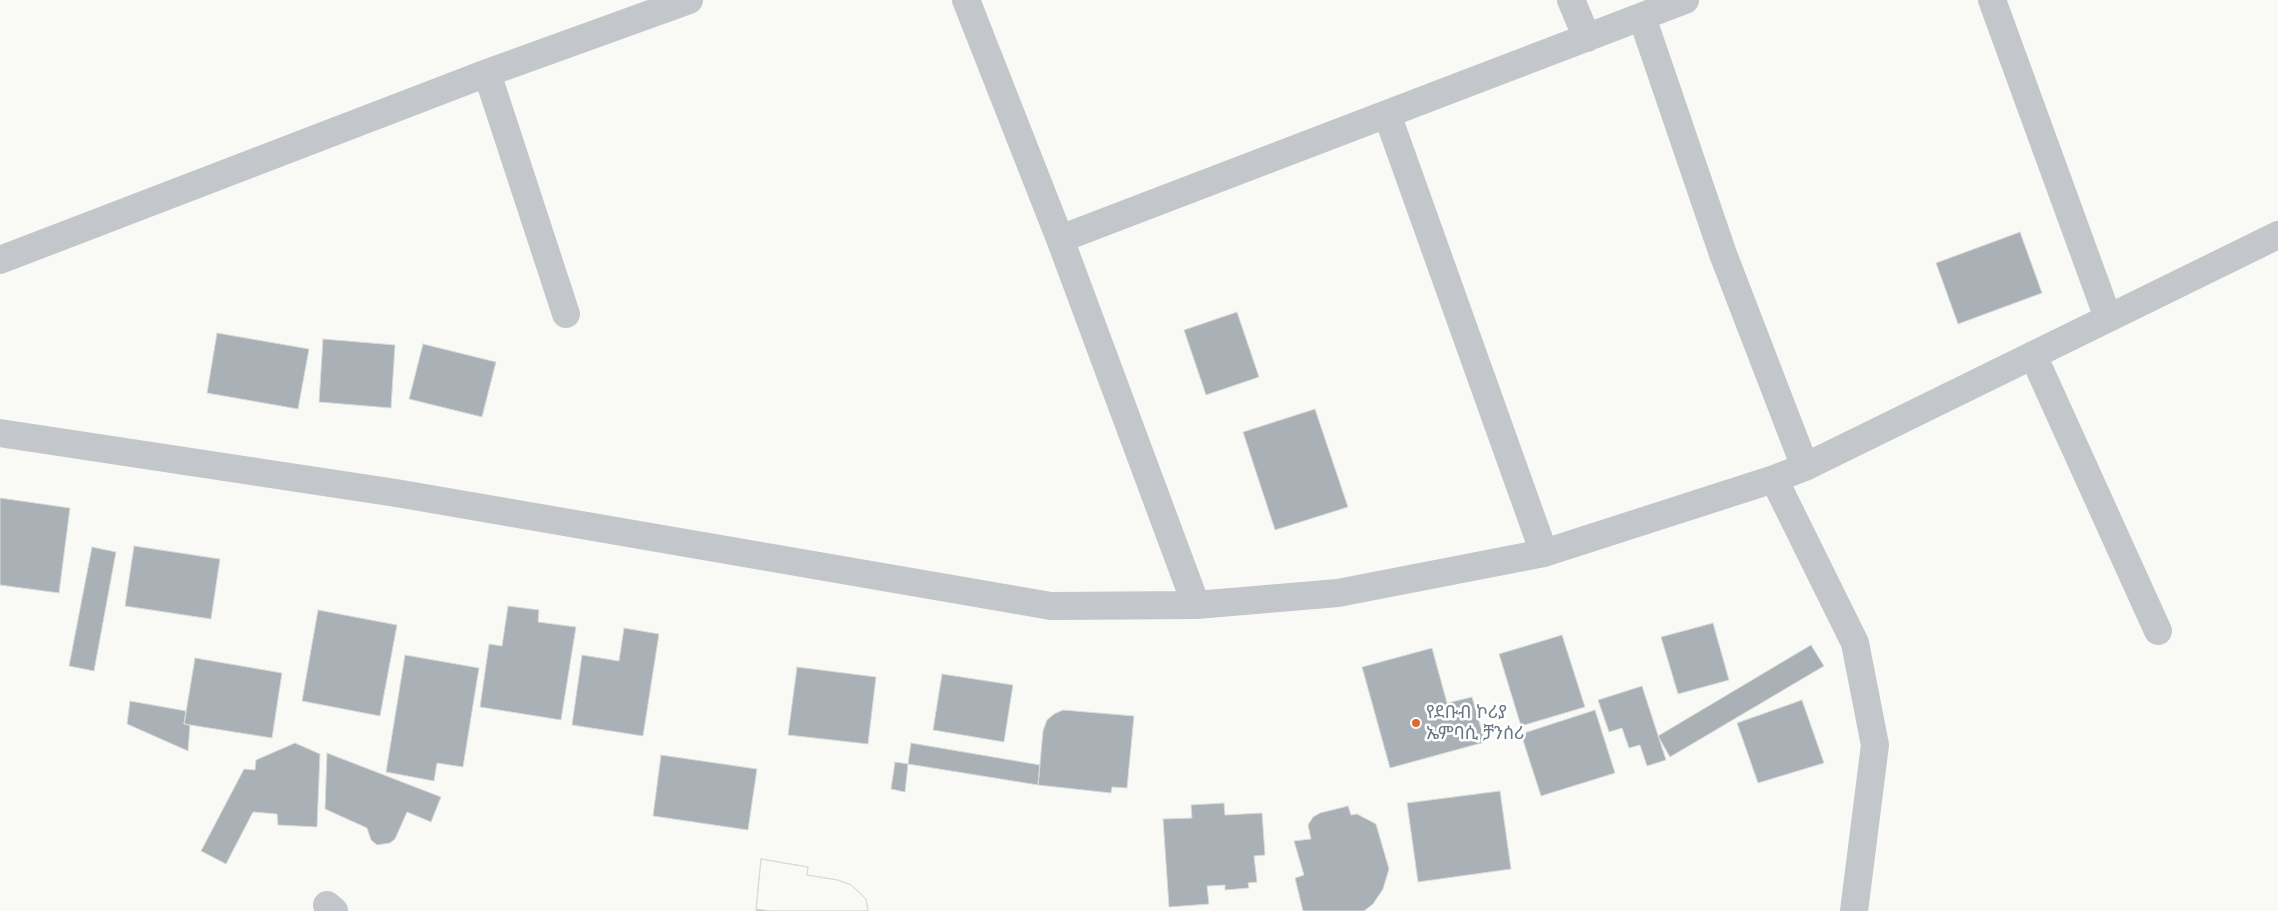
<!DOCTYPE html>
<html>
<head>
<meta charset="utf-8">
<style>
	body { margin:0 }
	canvas { display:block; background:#f9f9f6 }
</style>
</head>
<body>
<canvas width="2278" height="911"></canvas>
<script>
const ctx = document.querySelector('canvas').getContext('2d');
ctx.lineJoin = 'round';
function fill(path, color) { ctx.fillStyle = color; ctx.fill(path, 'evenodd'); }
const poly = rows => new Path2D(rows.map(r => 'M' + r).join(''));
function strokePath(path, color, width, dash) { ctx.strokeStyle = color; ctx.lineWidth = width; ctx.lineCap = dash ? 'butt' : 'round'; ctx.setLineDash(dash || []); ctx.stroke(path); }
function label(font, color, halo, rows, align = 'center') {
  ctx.font = font + ' Poppins,"Noto Sans Ethiopic",sans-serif'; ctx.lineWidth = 5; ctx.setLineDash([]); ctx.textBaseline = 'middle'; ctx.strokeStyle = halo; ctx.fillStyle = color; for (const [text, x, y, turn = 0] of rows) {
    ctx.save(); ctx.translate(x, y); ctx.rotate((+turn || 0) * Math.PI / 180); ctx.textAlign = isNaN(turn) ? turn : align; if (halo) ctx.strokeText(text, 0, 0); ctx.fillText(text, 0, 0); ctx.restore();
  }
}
const building = poly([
	[2020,232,2042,293,1958,324,1936,263,2020,232],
	[1237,312,1259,377,1206,395,1184,330,1237,312],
	[217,333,309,349,298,409,207,393,217,333],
	[323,339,395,345,391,408,319,402,323,339],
	[423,344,496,362,482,417,409,399,423,344],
	[1315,409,1348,507,1275,530,1243,432,1315,409],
	[0,498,70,508,59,593,0,585,0,498],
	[134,546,220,559,211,619,125,606,134,546],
	[92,547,116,552,94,671,69,666,92,547],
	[508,606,539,610,538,622,576,627,561,720,480,707,489,644,502,646,508,606],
	[318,610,397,625,380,716,302,701,318,610],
	[1713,623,1729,680,1678,694,1661,637,1713,623],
	[624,628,659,634,643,736,572,725,582,655,619,661,624,628],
	[1562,635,1585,707,1521,726,1499,654,1562,635],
	[1811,645,1824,666,1670,757,1658,736,1811,645],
	[1432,648,1447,703,1472,697,1485,742,1390,768,1362,667,1432,648],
	[405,655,479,668,463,767,437,763,434,781,386,772,405,655],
	[195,658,282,673,272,738,184,724,195,658],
	[797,667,876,677,868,744,788,735,797,667],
	[942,674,1013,685,1004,742,933,730,942,674],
	[1642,686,1666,760,1647,766,1640,745,1629,748,1622,728,1609,732,1598,700,1642,686],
	[1802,700,1824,763,1758,783,1737,723,1802,700],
	[130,701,186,711,184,724,190,725,188,751,127,724,130,701],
	[1063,710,1134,716,1127,788,1112,787,1111,793,1038,785,1043,731,1047,720,1054,714,1063,710],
	[1595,710,1615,773,1541,796,1521,734,1595,710],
	[295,743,320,754,317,827,278,825,277,814,253,812,226,864,201,851,244,769,255,770,256,760,295,743],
	[911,743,1040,765,1038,785,908,764,911,743],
	[327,753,441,797,431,822,407,812,395,839,390,843,377,845,371,840,367,828,325,809,327,753],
	[661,755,757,769,748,830,653,816,661,755],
	[895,762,908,764,905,792,891,789,895,762],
	[1500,791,1511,869,1418,882,1407,803,1500,791],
	[1224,803,1225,815,1262,813,1265,855,1254,856,1257,882,1248,883,1249,888,1225,890,1225,885,1207,886,1209,904,1169,907,1163,819,1192,818,1191,805,1224,803],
	[1348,806,1351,815,1357,814,1376,824,1389,869,1383,889,1373,904,1364,911,1303,911,1295,878,1304,875,1294,841,1311,839,1308,825,1313,817,1320,813,1348,806],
	[761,859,808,867,807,875,838,880,851,885,866,899,868,911,771,911,756,909,761,859],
	[761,859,808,867,807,875,838,880,851,885,866,899,868,911,756,911,761,859]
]);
fill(building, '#a9b1b7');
strokePath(building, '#dadbd9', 1);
strokePath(poly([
	[966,0,1060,239,1196,605],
	[1571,0,1587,38],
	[1992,0,2108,318],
	[1642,17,1723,254,1805,467],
	[487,73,566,314],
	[1387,114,1544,553],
	[1060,239,1685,0],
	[0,260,487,73,689,0],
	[2033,355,2158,631],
	[0,433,396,493,1051,606,1196,605,1338,593,1544,553,1774,479,1805,467,2278,235],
	[1774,479,1855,643,1875,745,1854,911],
	[327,905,334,911]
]), '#c3c6ca', 28);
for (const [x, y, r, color] of [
	[1416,723,5,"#de6732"]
]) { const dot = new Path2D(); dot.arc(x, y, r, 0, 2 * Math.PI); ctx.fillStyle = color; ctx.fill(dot); strokePath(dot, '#fff', 2); }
label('18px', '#697786', '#fff', [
	["የደቡብ ኮሪያ",1426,713],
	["ኤምባሲ ቻንሰሪ",1426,734]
], 'left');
</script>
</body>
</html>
